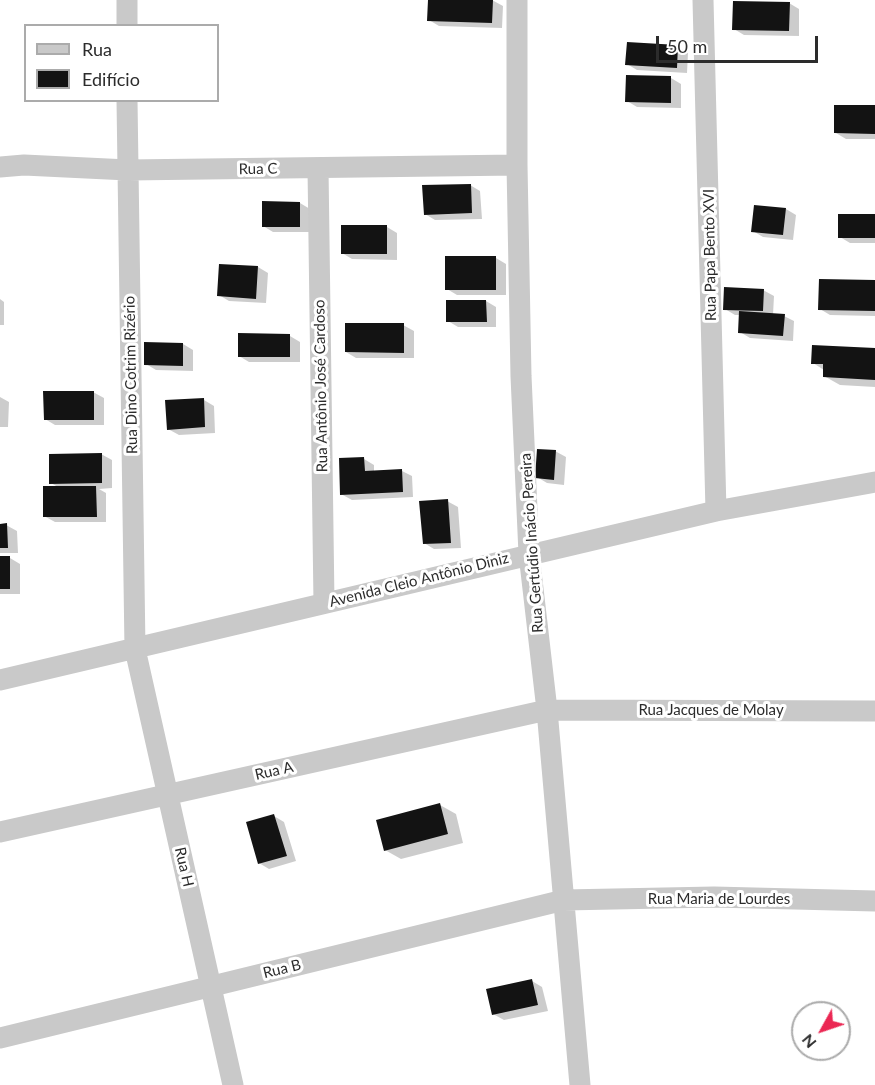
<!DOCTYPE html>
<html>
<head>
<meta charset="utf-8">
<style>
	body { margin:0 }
	#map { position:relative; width:875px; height:1085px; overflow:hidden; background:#fff; font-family:Lato,sans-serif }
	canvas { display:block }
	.legend { position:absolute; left:24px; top:24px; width:195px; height:78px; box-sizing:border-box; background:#fff; border:2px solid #ababab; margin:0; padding:8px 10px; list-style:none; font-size:18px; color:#2c2c2c }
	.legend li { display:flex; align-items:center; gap:12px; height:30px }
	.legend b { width:30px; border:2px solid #ababab }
	.north { position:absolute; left:791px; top:1001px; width:60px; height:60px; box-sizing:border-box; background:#fff; border:2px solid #ababab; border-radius:50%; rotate:230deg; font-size:16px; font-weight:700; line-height:24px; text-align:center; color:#2c2c2c }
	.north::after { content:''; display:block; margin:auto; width:21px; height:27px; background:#eb2753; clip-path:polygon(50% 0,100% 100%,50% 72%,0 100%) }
	.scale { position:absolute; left:656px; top:36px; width:162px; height:27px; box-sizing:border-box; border:3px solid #2c2c2c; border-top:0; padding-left:8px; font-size:18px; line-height:21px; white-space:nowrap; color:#2c2c2c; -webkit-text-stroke:4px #fff; paint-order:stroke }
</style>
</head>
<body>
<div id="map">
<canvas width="875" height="1085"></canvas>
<ul class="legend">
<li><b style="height:8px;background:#c9c9c9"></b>Rua</li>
<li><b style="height:16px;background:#131313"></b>Edifício</li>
</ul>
<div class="north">N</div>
<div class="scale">50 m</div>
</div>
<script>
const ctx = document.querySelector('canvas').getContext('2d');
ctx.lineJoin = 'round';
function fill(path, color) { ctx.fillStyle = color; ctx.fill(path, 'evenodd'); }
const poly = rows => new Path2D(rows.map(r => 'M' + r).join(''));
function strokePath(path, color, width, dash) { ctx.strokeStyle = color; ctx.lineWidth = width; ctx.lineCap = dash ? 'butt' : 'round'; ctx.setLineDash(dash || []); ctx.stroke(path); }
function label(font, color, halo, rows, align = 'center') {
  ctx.font = font + ' Lato,sans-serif'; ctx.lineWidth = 6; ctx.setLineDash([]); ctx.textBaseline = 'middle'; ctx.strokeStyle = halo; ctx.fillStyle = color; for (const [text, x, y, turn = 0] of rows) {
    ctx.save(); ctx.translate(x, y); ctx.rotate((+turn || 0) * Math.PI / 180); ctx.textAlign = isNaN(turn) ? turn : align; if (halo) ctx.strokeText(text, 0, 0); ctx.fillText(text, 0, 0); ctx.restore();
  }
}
fill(poly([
	[429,0,492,0,503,6,502,28,439,26,429,20],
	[789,3,799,9,799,36,744,35,734,29],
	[678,47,688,53,687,73,637,70,627,64],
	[628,77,671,78,681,84,681,108,637,107,627,101],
	[875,107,875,139,846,139,836,133],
	[470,185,480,191,482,219,435,220,425,214],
	[300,203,310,209,310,232,273,232,263,226],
	[786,209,796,215,793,240,763,237,753,231],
	[875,216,875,243,850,243,840,237],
	[387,227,397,233,397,260,352,259,342,253],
	[496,258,506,264,506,295,457,295,447,289],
	[258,267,268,273,266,303,229,301,219,295],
	[875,282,875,316,830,315,820,309],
	[763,290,774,296,773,315,784,316,794,321,793,341,750,338,740,332,741,315,735,315,725,309],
	[0,299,4,302,4,325,0,325],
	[486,301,496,307,496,327,458,327,448,321],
	[403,325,414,331,414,358,356,358,346,352],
	[290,336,300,342,300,362,249,362,239,356],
	[183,344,193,350,193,371,156,370,146,364],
	[875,349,875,387,840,385,824,376,824,370,813,363],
	[93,392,104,398,104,425,55,425,45,419],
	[0,397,9,402,8,427,0,427],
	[204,400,214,406,215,433,179,435,168,429],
	[555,451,566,457,564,485,547,483,537,477],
	[101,454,112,460,112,488,99,489,106,493,106,522,55,522,44,516,58,487,51,483],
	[364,459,374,465,374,472,402,471,412,476,413,497,352,500,341,494],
	[447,501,458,507,461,548,434,549,424,543],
	[0,525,6,525,17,531,18,553,0,553],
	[0,558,10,558,20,564,20,594,0,594],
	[440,805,456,814,463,843,401,859,385,850],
	[274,816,284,822,296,861,269,869,259,863],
	[532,981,542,987,548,1011,504,1020,493,1014]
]), '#0003');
fill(poly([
	[428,0,493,0,492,23,427,21],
	[733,1,790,2,789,31,732,30],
	[627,42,678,45,677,68,625,65],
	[626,75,671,76,671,103,625,102],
	[834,105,875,105,875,134,834,133],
	[471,184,472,213,424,215,422,185],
	[262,201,300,202,300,227,262,227],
	[754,205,786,208,783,235,751,232],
	[838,214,875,214,875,238,838,238],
	[341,225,387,225,387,254,341,254],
	[445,256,496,256,496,290,445,290],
	[219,264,258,266,256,299,217,296],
	[819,279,875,280,875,311,818,310],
	[724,287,764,289,763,311,723,310],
	[446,300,486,300,487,322,446,322],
	[739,311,785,314,783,336,738,333],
	[345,323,404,323,404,353,345,352],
	[238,333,290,334,290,357,238,357],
	[144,342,183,343,183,366,144,365],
	[812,345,875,348,875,380,823,377,823,364,811,364],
	[43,391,94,391,94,420,44,420],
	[204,398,205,427,167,430,165,400],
	[537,449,556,450,554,480,535,478],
	[102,453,102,483,49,484,49,454],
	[364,457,365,471,402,469,403,492,340,495,339,458],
	[43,486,96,486,97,517,43,517],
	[448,499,451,543,423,544,419,501],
	[7,523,8,548,0,548,0,524],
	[0,556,10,556,10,589,0,589],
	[440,803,448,834,384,851,376,820],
	[274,814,287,856,258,864,246,822],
	[532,979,538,1005,492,1015,486,989]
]), '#131313');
strokePath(poly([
	[127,0,127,26],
	[517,0,517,165,521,376,529,554,547,710,580,1085],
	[703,0,716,511],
	[127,100,135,649,233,1085],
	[0,167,24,165,128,170,517,165],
	[318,168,324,603],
	[0,680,716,511,875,482],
	[0,832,547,710,875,711],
	[0,1038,564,900,714,897,875,901]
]), '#c9c9c9', 21);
label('15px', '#2c2c2c', '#fff', [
	["Rua C",258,169,-1],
	["Rua Papa Bento XVI",710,255,-91],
	["Rua Dino Cotrim Rizério",131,375,-91],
	["Rua Antônio José Cardoso",321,386,-91],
	["Rua Gertúdio Inácio Pereira",532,543,-94],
	["Avenida Cleio Antônio Diniz",419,580,-14],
	["Rua Jacques de Molay",711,710],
	["Rua A",274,771,-13],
	["Rua H",184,867,77],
	["Rua Maria de Lourdes",719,899],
	["Rua B",282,969,-14]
]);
</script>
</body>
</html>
